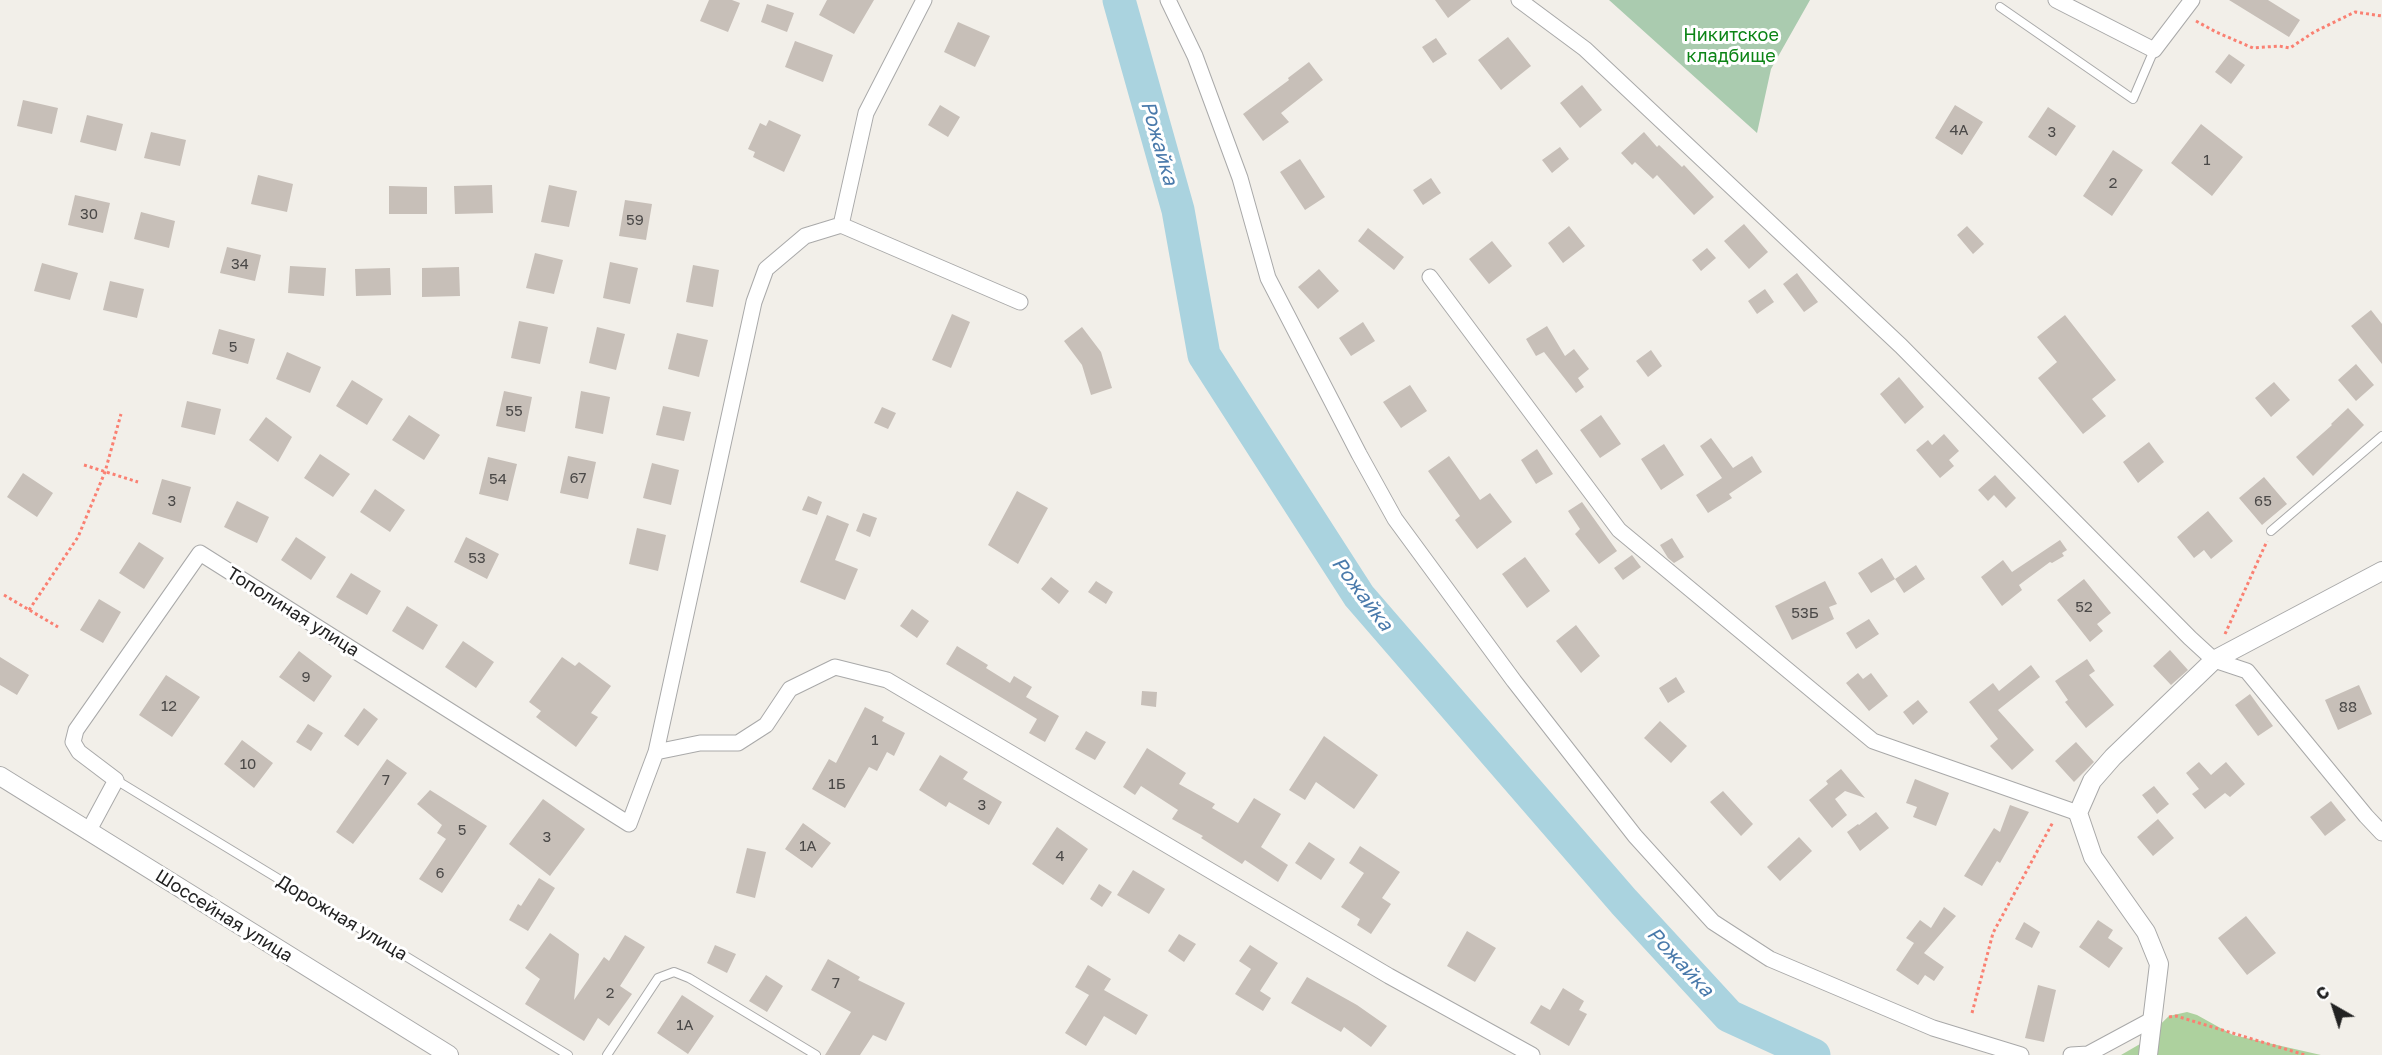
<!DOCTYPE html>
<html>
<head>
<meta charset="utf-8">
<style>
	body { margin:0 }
	#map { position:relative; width:2382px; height:1055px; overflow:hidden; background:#f2efe9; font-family:"Golos Text",sans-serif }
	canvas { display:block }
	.north { position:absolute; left:2304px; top:977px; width:60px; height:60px; -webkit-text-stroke:4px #fff; paint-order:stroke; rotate:321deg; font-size:16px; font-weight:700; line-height:24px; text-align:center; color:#222 }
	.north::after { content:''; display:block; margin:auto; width:21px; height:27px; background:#222; clip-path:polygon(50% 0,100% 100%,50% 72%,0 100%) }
</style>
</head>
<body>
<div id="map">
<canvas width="2382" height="1055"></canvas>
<div class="north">С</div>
</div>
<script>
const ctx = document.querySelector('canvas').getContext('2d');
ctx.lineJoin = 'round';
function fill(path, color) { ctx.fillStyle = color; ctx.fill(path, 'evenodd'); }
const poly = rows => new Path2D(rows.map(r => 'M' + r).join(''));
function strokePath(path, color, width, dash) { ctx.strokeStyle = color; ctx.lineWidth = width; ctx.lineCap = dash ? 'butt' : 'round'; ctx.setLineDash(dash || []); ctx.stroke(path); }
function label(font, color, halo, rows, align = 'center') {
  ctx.font = font + ' "Golos Text",sans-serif'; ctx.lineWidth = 6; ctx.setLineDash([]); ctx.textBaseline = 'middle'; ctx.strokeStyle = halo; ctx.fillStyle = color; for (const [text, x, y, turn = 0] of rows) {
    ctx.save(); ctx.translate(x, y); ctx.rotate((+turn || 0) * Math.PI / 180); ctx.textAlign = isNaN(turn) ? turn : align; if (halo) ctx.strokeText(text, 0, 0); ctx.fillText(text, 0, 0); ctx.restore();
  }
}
fill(poly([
	[2187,1012,2197,1015,2233,1035,2321,1055,2121,1055,2140,1044,2169,1016]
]), '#add19e');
fill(poly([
	[1609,0,1810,0,1771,69,1757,133]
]), '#aacbaf');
strokePath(poly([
	[1119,0,1178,210,1204,355,1359,596,1624,902,1729,1016,1814,1055]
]), '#aad3df', 33);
fill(poly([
	[709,0,732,0,740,3,728,32,700,21],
	[827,0,874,0,854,34,819,15],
	[1435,0,1471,0,1448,18],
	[2229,0,2268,0,2300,20,2289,37],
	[767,4,794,13,787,32,761,22],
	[958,22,990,36,975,67,944,52],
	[1508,37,1531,66,1501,90,1478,60],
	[1436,38,1447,54,1433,63,1422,47],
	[795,41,833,55,823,82,785,67],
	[2229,54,2245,65,2231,84,2215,72],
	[1309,62,1323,80,1281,113,1289,122,1263,141,1243,114,1289,80,1288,78],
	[1582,85,1602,110,1580,128,1560,103],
	[23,100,58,108,52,134,17,126],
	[940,105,960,117,948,137,928,125],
	[1955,105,1983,122,1962,155,1935,138],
	[2048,107,2076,126,2056,156,2028,137],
	[87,115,123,124,116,151,80,142],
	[769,120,801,135,784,172,753,157,755,152,748,149,760,123,766,126],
	[2201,124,2243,157,2212,196,2171,163],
	[151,132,186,140,180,166,144,158],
	[1644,132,1657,147,1659,145,1682,167,1684,165,1714,197,1694,215,1657,175,1653,179,1635,162,1632,165,1621,153],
	[1560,147,1569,159,1552,173,1542,160],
	[2113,150,2143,170,2112,216,2083,196],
	[1300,159,1325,197,1305,210,1280,172],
	[258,175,293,184,287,212,251,204],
	[1431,178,1441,193,1423,205,1413,190],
	[492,185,493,213,455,214,454,186],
	[549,185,577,191,569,227,541,222],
	[389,186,427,187,427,214,389,214],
	[75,195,110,203,103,233,68,225],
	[625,200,652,204,646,240,619,236],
	[141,212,175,221,169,248,134,239],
	[1744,224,1768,252,1749,269,1724,241],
	[1569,226,1585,246,1563,263,1548,243],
	[1967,226,1984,244,1973,254,1957,235],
	[1368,228,1404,257,1394,270,1358,241],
	[1492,241,1512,266,1489,284,1469,259],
	[227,247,261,255,255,281,220,273],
	[1707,248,1716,258,1701,271,1692,260],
	[535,253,563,260,554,294,526,288],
	[610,262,638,268,630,304,603,298],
	[42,263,78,273,70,300,34,291],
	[693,265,719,270,713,307,686,302],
	[290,266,326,268,324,296,288,293],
	[459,267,460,296,422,297,422,268],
	[390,268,391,295,356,296,355,269],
	[1319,269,1339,291,1318,309,1298,287],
	[1797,273,1818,302,1804,312,1783,284],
	[110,281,144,289,137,318,103,310],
	[1765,289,1774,302,1757,314,1748,301],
	[2371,310,2382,324,2382,364,2351,326],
	[952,314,970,322,951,368,932,360],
	[2065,315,2116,380,2092,399,2106,416,2083,434,2038,378,2057,362,2037,337],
	[519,321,548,327,540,364,511,358],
	[1363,322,1375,341,1351,356,1339,338],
	[1547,326,1565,356,1574,349,1589,369,1578,378,1584,387,1576,393,1544,352,1536,356,1526,339],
	[597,327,625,334,616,370,589,363],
	[1082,327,1101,352,1112,388,1091,395,1082,365,1064,341],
	[219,329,255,339,248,364,212,354],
	[677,333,708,340,699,377,668,369],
	[1651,350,1662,366,1648,377,1636,361],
	[287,352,321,367,310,393,276,379],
	[2356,364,2374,385,2356,401,2338,380],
	[1899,377,1924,407,1905,424,1880,394],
	[352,380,383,399,367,425,336,406],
	[2274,382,2290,400,2271,417,2255,398],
	[1410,385,1427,411,1401,428,1383,402],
	[504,391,532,397,525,432,496,426],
	[581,391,610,397,603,434,575,428],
	[187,401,221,409,215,435,181,427],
	[663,406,691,412,684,441,656,435],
	[882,407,896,413,888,429,874,423],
	[2348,408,2364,425,2313,476,2296,457,2332,425,2331,424],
	[409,415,440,435,424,460,392,440],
	[1601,415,1621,444,1600,458,1580,430],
	[266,417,292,437,278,462,249,440],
	[1944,434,1959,451,1949,460,1954,466,1940,478,1916,450,1928,440,1932,445],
	[1711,438,1733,468,1752,456,1762,472,1729,494,1732,498,1708,513,1696,495,1722,478,1700,446],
	[2149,442,2164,462,2138,483,2123,462],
	[1664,444,1684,475,1661,490,1641,459],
	[1537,449,1553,474,1536,484,1521,460],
	[320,454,350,474,333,497,304,478],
	[568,456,596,462,588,499,560,493],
	[1449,456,1480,500,1490,493,1512,522,1477,549,1455,520,1460,516,1428,471],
	[488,457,517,464,508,501,479,494],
	[652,463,679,470,671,505,643,498],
	[23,473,53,493,37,517,7,497],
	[1995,475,2016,498,2006,508,1994,495,1988,501,1978,490],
	[2264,477,2287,504,2262,525,2239,498],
	[162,479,191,487,181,523,152,514],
	[375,489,405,510,390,532,360,512],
	[1017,491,1048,508,1018,564,988,545],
	[808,496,822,502,817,515,802,510],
	[237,501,269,517,257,543,224,527],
	[1582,502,1617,551,1599,564,1575,534,1580,529,1568,511],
	[2208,511,2233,541,2211,559,2204,550,2194,558,2177,537],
	[863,513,877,518,870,537,856,531],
	[827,515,849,524,835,560,858,569,845,600,800,582],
	[637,528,666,535,658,571,629,564],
	[296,537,326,557,311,580,281,560],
	[466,537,499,554,487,579,454,562],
	[1672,538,1684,557,1674,563,1668,558,1660,545],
	[2060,540,2067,550,2062,553,2064,556,2052,563,2050,562,2019,585,2022,590,2002,606,1981,577,2003,560,2012,572],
	[139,542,164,558,144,589,119,573],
	[1632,555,1641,567,1623,580,1614,568],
	[1525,557,1550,591,1527,608,1502,574],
	[1882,558,1895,579,1871,593,1858,573],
	[1916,565,1925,579,1904,593,1895,579],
	[351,573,381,591,367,615,336,597],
	[1051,577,1069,591,1059,604,1041,589],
	[2084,579,2111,613,2097,624,2103,631,2090,642,2057,600],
	[1096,581,1113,592,1106,604,1088,592],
	[1825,581,1837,604,1829,607,1834,619,1792,640,1775,606],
	[99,599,121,612,103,643,80,630],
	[407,606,438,625,423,650,392,631],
	[912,609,929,621,917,638,900,626],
	[1869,619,1879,634,1856,649,1846,633],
	[1576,625,1600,656,1581,673,1556,641],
	[463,641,494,662,476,688,445,667],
	[957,646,988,665,986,668,1010,683,1014,676,1032,687,1026,697,1059,716,1045,742,1029,733,1037,719,946,664],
	[2170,650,2188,670,2171,685,2153,666],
	[299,651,332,676,314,702,279,677],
	[0,657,29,675,17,695,0,685],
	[562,657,575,666,579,662,611,686,591,713,598,717,576,747,536,717,541,711,529,702],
	[2087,659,2095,671,2089,675,2114,705,2086,728,2065,702,2068,700,2055,681],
	[2031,665,2040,677,1998,710,2034,750,2012,770,1990,746,1998,739,1969,702,1993,683,1999,691],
	[1858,673,1863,679,1871,673,1888,696,1869,711,1846,683],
	[166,675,200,697,172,737,139,715],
	[1676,677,1685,692,1668,703,1659,688],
	[2359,685,2372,714,2338,730,2325,700],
	[1142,691,1157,692,1156,707,1141,705],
	[2250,694,2273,726,2258,736,2235,705],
	[1918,700,1928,712,1913,725,1903,712],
	[865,707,884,717,882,721,905,733,894,756,887,752,877,771,869,767,845,808,812,789,829,759,836,763],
	[364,708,378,719,358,746,344,736],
	[1660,721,1687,746,1671,763,1644,738],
	[308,724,323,733,311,751,296,742],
	[1086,731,1106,742,1095,760,1075,749],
	[1324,736,1378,775,1354,809,1316,782,1305,800,1289,790],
	[242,740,273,763,254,788,224,764],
	[2076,742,2094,762,2074,782,2055,761],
	[1147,748,1186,773,1179,784,1215,804,1212,808,1238,823,1254,798,1281,814,1261,847,1288,865,1278,882,1245,860,1242,864,1201,838,1203,836,1172,819,1178,810,1141,786,1135,795,1123,787],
	[940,755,968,772,963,779,1002,802,989,825,949,802,946,807,919,790],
	[387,759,407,773,353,844,336,832],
	[2199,762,2211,775,2226,762,2245,784,2230,797,2225,793,2205,809,2192,794,2199,789,2186,773],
	[1841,769,1865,798,1845,791,1835,799,1847,815,1832,828,1809,800,1828,784,1826,781],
	[1915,779,1949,793,1936,826,1913,817,1917,807,1906,803],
	[2154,786,2169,804,2157,814,2142,795],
	[430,790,487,826,442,893,419,879,446,839,437,833,442,825,417,804],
	[1723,791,1753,824,1741,836,1710,802],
	[543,799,585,829,550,876,509,844],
	[2331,801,2346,820,2325,836,2310,817],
	[2010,805,2029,812,2000,863,1997,861,1982,886,1964,876,1994,828,2000,832],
	[1876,812,1889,828,1860,851,1847,832,1858,824,1859,825],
	[2158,819,2174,838,2153,856,2137,837],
	[803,823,831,843,812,868,785,849],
	[1057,827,1088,849,1063,885,1032,864],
	[1799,837,1812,851,1780,881,1767,867],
	[1309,842,1335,859,1321,880,1295,863],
	[1360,846,1400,872,1382,898,1391,904,1371,934,1357,925,1360,919,1341,907,1364,873,1349,863],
	[747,848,766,852,755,898,736,893],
	[1133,870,1165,889,1149,914,1117,895],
	[539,878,555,888,528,931,509,920,518,904,521,906],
	[1099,884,1112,892,1102,907,1090,899],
	[1944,907,1956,916,1924,953,1944,967,1934,981,1925,975,1918,985,1896,970,1914,943,1906,938,1920,920,1931,928],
	[2246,916,2276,953,2247,975,2218,938],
	[2098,920,2113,930,2108,938,2123,948,2109,968,2079,947],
	[2024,922,2040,932,2032,948,2015,939],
	[1467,931,1496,948,1475,982,1447,966],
	[550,933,579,954,574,1000,604,957,609,961,625,935,645,947,620,986,632,994,609,1026,598,1018,584,1041,525,1004,540,979,525,968],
	[1179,934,1196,944,1184,962,1168,951],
	[715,945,736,954,727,973,707,963],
	[1250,945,1278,963,1260,991,1271,998,1263,1011,1235,994,1251,969,1239,961],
	[828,959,860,977,858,980,905,1003,886,1041,873,1035,860,1055,825,1055,851,1012,811,990],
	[1088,965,1111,979,1104,990,1148,1015,1136,1035,1104,1016,1086,1046,1065,1033,1089,995,1075,987],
	[766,975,783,986,767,1012,749,1001],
	[1307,977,1357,1005,1387,1026,1371,1047,1344,1027,1341,1032,1291,1003],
	[2038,985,2056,990,2044,1042,2025,1038],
	[1563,988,1584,1001,1579,1010,1587,1014,1569,1046,1530,1023,1541,1005,1550,1010],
	[682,995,714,1016,688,1054,657,1033]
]), '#c7bfb8');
const service = poly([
	[2000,7,2133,99,2154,50],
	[2271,531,2382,436],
	[116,780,568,1055],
	[607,1055,658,978,674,972,689,978,816,1055]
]);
const minor = poly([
	[1168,0,1195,56,1240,178,1268,278,1359,454,1395,519,1514,681,1635,836,1713,922,1770,959,1933,1028,2021,1055],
	[1519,0,1585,49,1901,346,2190,638,2214,660,2247,671,2366,816,2382,833],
	[2056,0,2154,50,2192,0],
	[841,225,866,113,924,0],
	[1430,277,1619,530,1873,741,2078,813],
	[656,752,700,743,738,743,766,725,790,689,835,667,887,680,1389,976,1532,1055],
	[88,832,116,780,79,752,73,742,76,730,200,553,629,824,656,752,754,302,766,269,805,236,841,225,1020,302],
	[2071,1055,2088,1054,2153,1019]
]);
const tertiary = poly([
	[0,776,449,1055],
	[2148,1055,2159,964,2146,932,2093,857,2078,813,2092,781,2113,757,2214,660,2382,571]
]);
strokePath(service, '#a9a9a9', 10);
strokePath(minor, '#a9a9a9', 17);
strokePath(tertiary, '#a9a9a9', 20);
strokePath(poly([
	[2196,21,2216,32,2253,48,2279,46,2290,48,2314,32,2355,12,2382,16],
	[84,465,138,482],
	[4,595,58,627],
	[29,610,78,537,105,472,121,414],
	[2225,634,2267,541],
	[1972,1013,1993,933,2053,822],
	[2169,1017,2176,1016,2305,1055]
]), '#fa8072', 3, [3, 3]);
strokePath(service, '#fff', 8);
strokePath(minor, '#fff', 15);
strokePath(tertiary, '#fff', 18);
label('15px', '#4b4948', null, [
	["4А",1959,130],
	["3",2052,132],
	["1",2207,160],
	["2",2113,183],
	["30",89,214],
	["59",635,220],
	["34",240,264],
	["5",233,347],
	["55",514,411],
	["67",578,478],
	["54",498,479],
	["3",172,501],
	["65",2263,501],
	["53",477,558],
	["52",2084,607],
	["53Б",1805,613],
	["9",306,677],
	["12",169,706],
	["88",2348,707],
	["1",875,740],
	["10",248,764],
	["7",386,780],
	["1Б",837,784],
	["3",982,805],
	["5",462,830],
	["3",547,837],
	["1А",808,846],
	["4",1060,856],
	["6",440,873],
	["7",836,983],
	["2",610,993],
	["1А",685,1025]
]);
label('18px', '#0c8416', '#fff', [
	["Никитское",1731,35],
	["кладбище",1731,56]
]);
label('18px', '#222', '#fff', [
	["Тополиная улица",293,612,32],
	["Шоссейная улица",224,916,32],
	["Дорожная улица",342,918,31]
]);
label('italic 20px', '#4a7aab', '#fff', [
	["Рожайка",1159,143,74],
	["Рожайка",1362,594,53],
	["Рожайка",1680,962,47]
]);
</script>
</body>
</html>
